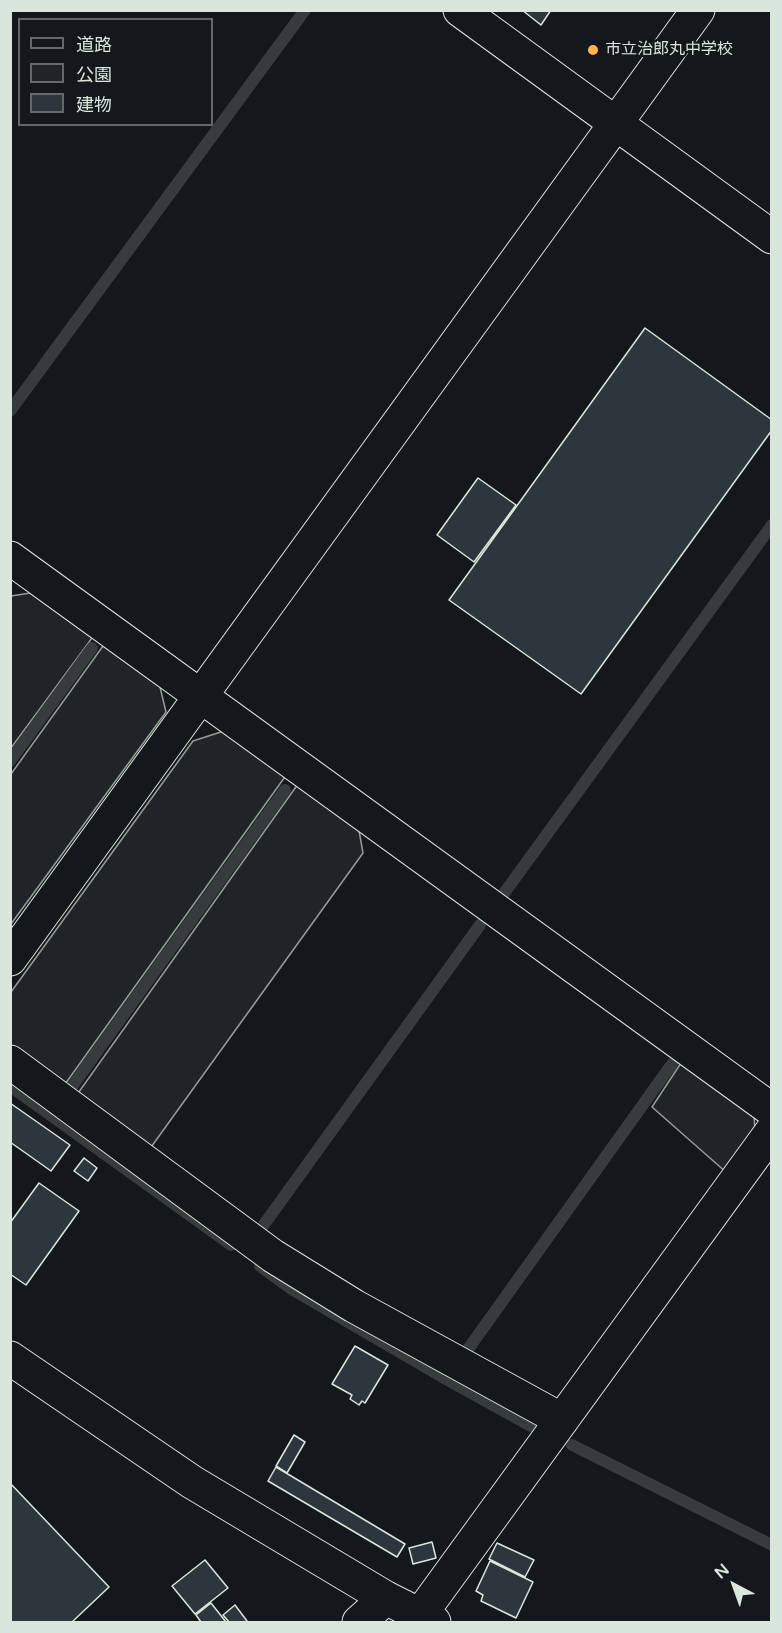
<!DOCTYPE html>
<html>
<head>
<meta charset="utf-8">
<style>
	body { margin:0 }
	#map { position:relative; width:782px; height:1633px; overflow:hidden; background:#14181c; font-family:"Varela Round","Noto Sans JP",sans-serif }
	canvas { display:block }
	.frame { position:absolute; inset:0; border:12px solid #d8e6dc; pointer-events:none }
	.legend { position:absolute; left:18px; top:18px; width:195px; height:108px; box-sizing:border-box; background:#14181c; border:2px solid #626a69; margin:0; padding:8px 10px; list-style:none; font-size:18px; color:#d8e6dc }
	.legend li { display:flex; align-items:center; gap:12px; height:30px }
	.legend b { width:30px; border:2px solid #626a69 }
	.north { position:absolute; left:704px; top:1555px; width:60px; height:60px; -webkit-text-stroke:4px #14181c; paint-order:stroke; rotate:319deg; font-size:16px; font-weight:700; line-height:24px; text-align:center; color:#d8e6dc }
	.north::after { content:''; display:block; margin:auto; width:21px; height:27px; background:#d8e6dc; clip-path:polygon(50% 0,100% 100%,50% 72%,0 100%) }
</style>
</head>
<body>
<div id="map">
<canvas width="782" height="1633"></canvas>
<div class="frame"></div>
<ul class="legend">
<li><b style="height:8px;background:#14181c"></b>道路</li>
<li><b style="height:16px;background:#202428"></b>公園</li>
<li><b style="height:16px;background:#2c363c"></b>建物</li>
</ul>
<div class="north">N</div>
</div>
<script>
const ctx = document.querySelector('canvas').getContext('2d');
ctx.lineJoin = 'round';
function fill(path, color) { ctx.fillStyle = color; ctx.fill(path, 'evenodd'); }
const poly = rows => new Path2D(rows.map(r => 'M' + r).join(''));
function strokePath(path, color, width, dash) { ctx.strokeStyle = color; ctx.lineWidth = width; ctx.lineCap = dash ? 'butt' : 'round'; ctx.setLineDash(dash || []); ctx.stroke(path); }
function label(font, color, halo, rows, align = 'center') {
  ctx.font = font + ' "Varela Round","Noto Sans JP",sans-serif'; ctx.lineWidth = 4.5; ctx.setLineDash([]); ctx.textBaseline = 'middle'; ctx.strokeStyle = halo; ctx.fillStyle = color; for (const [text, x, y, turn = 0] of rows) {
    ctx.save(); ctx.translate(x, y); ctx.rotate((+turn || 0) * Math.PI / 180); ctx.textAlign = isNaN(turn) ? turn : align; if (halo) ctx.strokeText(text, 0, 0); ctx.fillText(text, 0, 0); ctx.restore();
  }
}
const green = poly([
	[30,593,92,638,11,748,11,596,30,593],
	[103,646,160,687,166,712,11,924,11,774,103,646],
	[227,730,287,774,63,1087,11,1049,11,992,193,741,227,730],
	[298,784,358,825,363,853,149,1150,76,1096,298,784],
	[683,1060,754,1113,755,1135,727,1173,652,1107,683,1060]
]);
fill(green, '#202428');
strokePath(green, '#939e99', 1.5);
strokePath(poly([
	[10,411,305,10],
	[10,761,92,648],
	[502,896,772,525],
	[73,1085,285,790],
	[10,1086,231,1245],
	[260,1230,480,925],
	[260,1266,290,1288,446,1379,531,1426],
	[466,1352,672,1064],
	[572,1445,772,1545]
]), '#363b3e', 12);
const building = poly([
	[522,10,551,10,541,25,522,10],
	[645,328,772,420,772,430,581,694,449,600,645,328],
	[478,478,516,505,474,562,437,535,478,478],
	[10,1103,70,1145,51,1171,10,1142,10,1103],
	[84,1158,97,1168,88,1181,74,1171,84,1158],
	[39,1183,79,1211,26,1285,10,1274,10,1223,39,1183],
	[355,1346,388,1365,365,1403,362,1401,359,1405,350,1399,352,1395,332,1384,355,1346],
	[294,1435,305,1442,287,1473,276,1466,294,1435],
	[276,1467,405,1544,397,1557,268,1481,276,1467],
	[10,1483,109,1587,72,1622,10,1622,10,1483],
	[432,1542,436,1558,413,1564,409,1548,432,1542],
	[497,1543,534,1560,525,1577,489,1559,497,1543],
	[205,1560,228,1588,195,1614,172,1586,205,1560],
	[490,1561,533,1582,516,1618,481,1601,483,1595,476,1591,490,1561],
	[211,1603,226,1622,201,1622,196,1615,211,1603],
	[235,1605,247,1621,245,1622,229,1622,223,1615,235,1605]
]);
fill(building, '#2c363c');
strokePath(building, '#d8e6dc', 1.5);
const minor = poly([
	[460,10,772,237],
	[10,558,772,1110],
	[10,959,698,10],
	[10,1062,273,1256,354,1306,562,1420],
	[420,1615,772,1131],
	[359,1622,386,1598]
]);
const tertiary = poly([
	[10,1358,192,1482,386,1598,434,1622]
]);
strokePath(minor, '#d8e6dc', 35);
strokePath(tertiary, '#d8e6dc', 35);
strokePath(minor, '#14181c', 33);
strokePath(tertiary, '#14181c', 33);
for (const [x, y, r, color] of [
	[593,50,6,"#ffb74d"]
]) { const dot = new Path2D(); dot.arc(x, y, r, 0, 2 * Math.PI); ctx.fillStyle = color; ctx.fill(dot); strokePath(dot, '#14181c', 2); }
label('16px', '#d8e6dc', '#14181c', [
	["市立治郎丸中学校",605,50]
], 'left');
</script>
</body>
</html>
